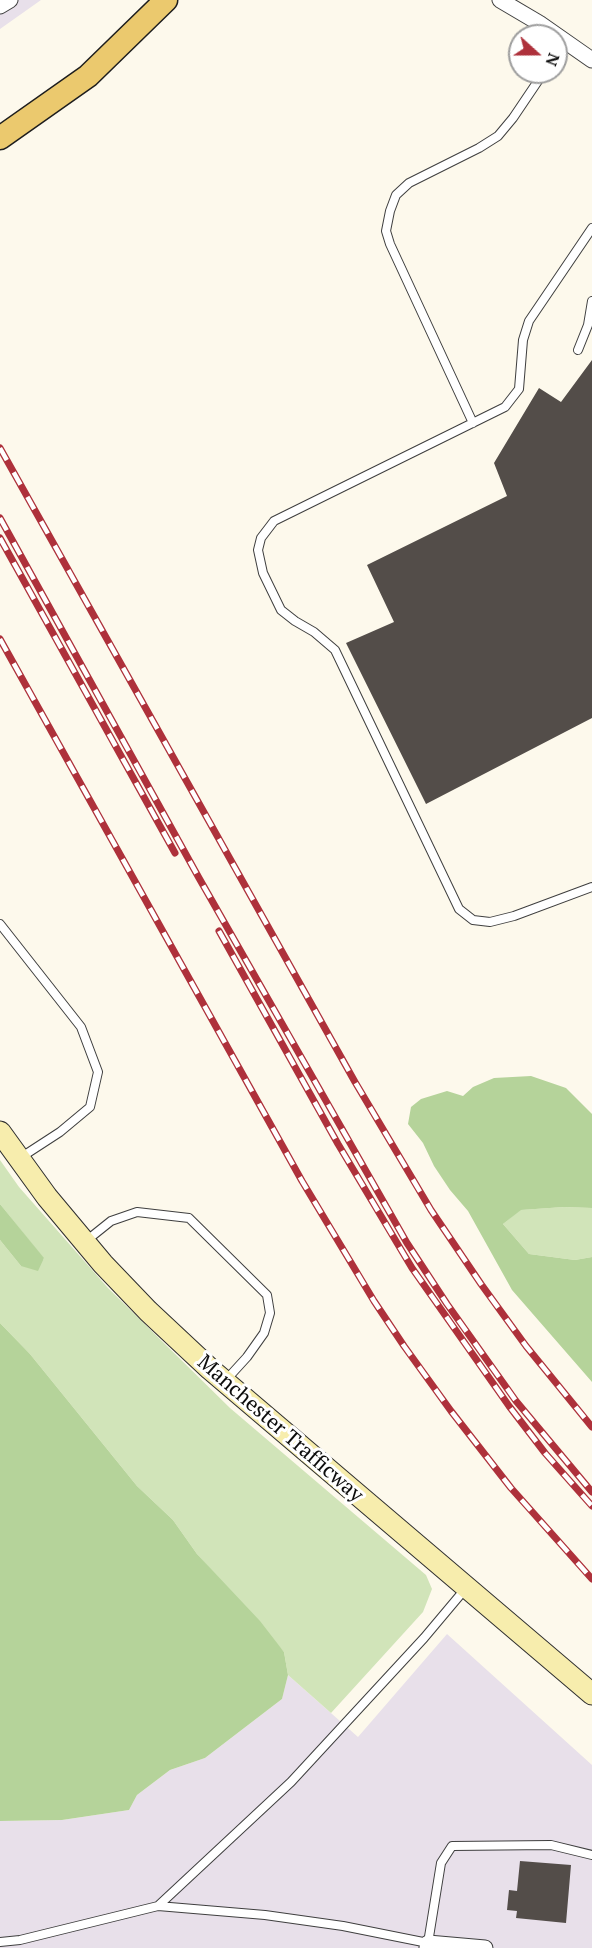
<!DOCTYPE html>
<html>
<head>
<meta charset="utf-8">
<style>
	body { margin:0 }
	#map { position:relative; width:592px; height:1948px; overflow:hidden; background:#fdf9ec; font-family:"PT Serif",serif }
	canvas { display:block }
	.north { position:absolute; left:508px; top:24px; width:60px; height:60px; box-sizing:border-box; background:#fff; border:2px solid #9e9e9e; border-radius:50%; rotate:111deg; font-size:16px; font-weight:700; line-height:24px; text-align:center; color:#0c0c0c }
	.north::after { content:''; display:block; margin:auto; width:21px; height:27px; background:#ae313b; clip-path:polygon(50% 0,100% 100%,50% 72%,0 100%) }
</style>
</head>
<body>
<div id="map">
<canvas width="592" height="1948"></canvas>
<div class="north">N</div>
</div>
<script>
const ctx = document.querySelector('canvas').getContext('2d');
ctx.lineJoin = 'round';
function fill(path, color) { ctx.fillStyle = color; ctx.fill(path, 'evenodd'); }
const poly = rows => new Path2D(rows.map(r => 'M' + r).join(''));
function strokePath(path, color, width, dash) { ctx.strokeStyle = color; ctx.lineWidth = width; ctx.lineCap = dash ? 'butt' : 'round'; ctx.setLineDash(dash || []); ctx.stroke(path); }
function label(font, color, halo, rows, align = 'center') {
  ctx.font = font + ' "PT Serif",serif'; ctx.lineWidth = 6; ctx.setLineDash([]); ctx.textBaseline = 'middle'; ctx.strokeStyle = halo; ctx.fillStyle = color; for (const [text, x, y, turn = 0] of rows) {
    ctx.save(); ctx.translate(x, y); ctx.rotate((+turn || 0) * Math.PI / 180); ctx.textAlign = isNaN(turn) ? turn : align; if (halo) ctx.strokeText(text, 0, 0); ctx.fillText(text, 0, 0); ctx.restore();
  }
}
fill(poly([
	[0,0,41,0,0,29],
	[447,1634,592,1765,592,1948,0,1948,0,1821,62,1820,129,1810,137,1795,170,1770,205,1758,282,1699,288,1675,358,1737]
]), '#e8e0ea');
fill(poly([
	[0,1160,19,1187,108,1288,230,1408,426,1575,432,1589,423,1612,331,1713,288,1675,284,1652,197,1554,173,1520,137,1486,30,1354,0,1323,0,1240,21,1266,44,1259,0,1204],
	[564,1207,592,1208,592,1257,575,1260,529,1254,503,1224,520,1210]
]), '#d1e4b9');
fill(poly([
	[531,1076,566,1088,592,1114,592,1208,564,1207,521,1210,503,1224,529,1254,575,1260,592,1257,592,1382,512,1290,468,1211,450,1190,434,1166,423,1143,408,1124,411,1107,421,1099,447,1091,463,1096,473,1087,494,1078],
	[0,1204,44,1258,38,1271,21,1266,0,1240],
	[0,1323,30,1354,137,1486,173,1520,197,1554,260,1621,284,1652,288,1675,282,1699,205,1758,170,1770,137,1795,129,1810,62,1820,0,1821]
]), '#b5d39a');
fill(poly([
	[592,360,592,718,426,804,346,643,394,622,367,565,507,496,494,463,539,388,561,402],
	[520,1861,571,1865,566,1923,516,1918,517,1911,507,1910,509,1890,517,1891]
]), '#534d49');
const lane = poly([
	[556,55,565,41],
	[592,228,529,321,523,340,519,389,505,407,274,521,261,538,258,550,263,573,281,610,295,621,314,632,335,650,459,909,473,920,490,922,514,916,592,887],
	[578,350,588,325,592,301],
	[473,423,390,244,386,231,390,211,396,195,409,183,479,148,498,136,513,118,544,72],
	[0,924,81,1027,98,1072,90,1107,60,1132,20,1158],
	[86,1241,111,1221,137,1212,189,1218,267,1295,270,1313,264,1333,247,1357,226,1380],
	[158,1906,265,1915,343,1926,428,1943,441,1863,452,1846,551,1845,592,1855],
	[0,1942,20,1940,158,1906,291,1782,424,1638,466,1588]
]);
const street = poly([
	[500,0,539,23,592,60],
	[0,6,10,0],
	[427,1948,428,1943,485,1948]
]);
const secondary = poly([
	[0,1132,47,1197,103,1264,148,1311,210,1369,592,1694]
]);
const primary = poly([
	[0,138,88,76,166,0]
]);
strokePath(lane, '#3f3f3f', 10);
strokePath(street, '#3f3f3f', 17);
strokePath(secondary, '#2e2e2e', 23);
strokePath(primary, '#1d1d1d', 25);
strokePath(lane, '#fff', 8);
strokePath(street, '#fff', 15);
strokePath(secondary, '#f7edad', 21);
strokePath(primary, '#ebc96e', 22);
const rail = poly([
	[0,448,355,1082,431,1210,481,1284,526,1346,592,1427],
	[0,518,199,878,407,1243,447,1304,516,1401,592,1492],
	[0,538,175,853],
	[0,639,302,1181,374,1301,404,1346,451,1411,511,1488,592,1579],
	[219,931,338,1144,412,1268,509,1406,545,1453,592,1506]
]);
strokePath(rail, '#ae313b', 7);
strokePath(rail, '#fff', 4.5, [14]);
label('21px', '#0c0c0c', '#fff', [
	["Manchester Trafficway",280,1429,41]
]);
</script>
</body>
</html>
